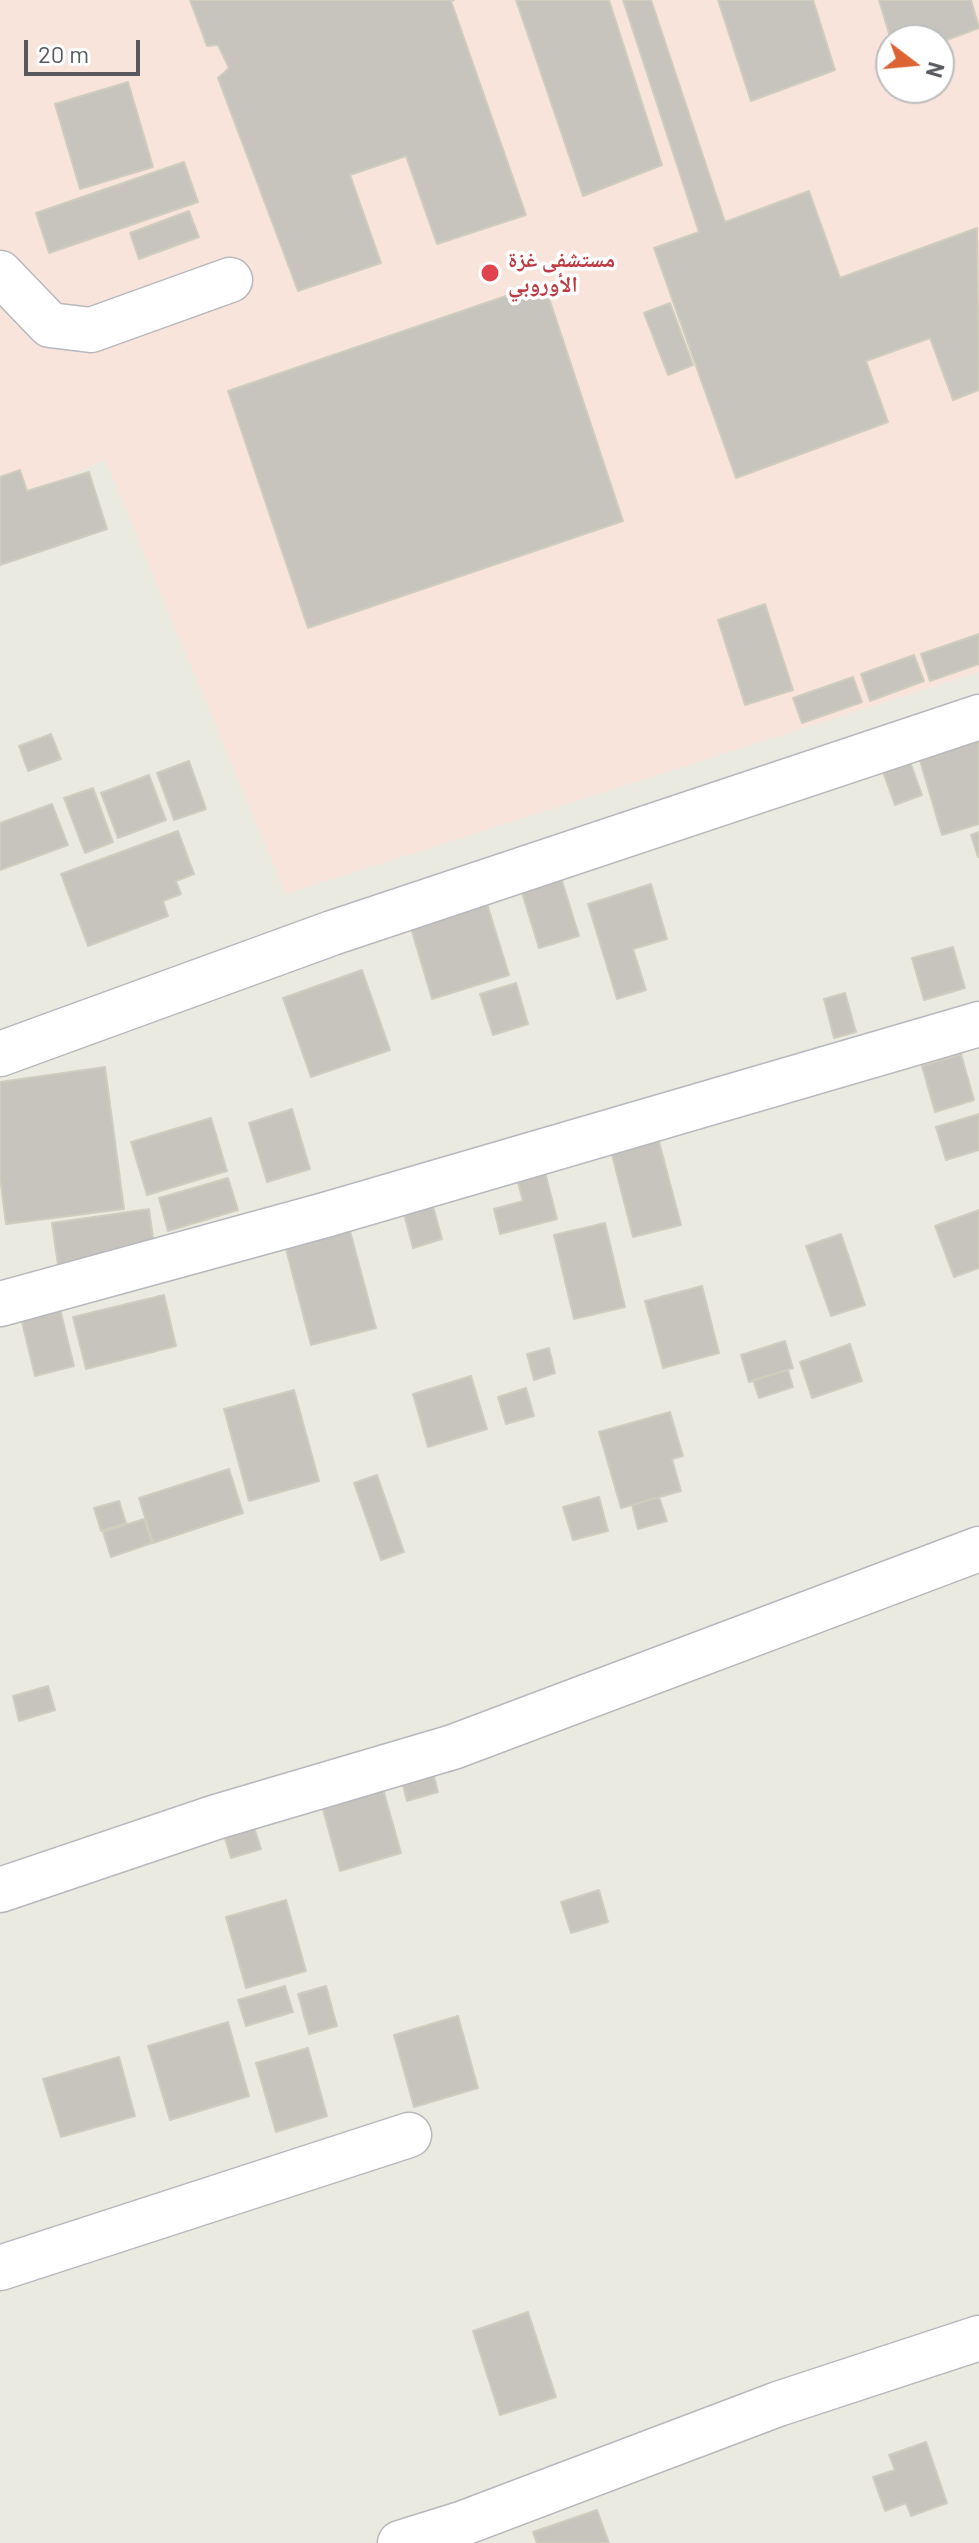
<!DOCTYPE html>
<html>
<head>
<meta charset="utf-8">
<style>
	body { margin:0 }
	#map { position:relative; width:979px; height:2543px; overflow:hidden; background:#ebeae0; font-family:Barlow,sans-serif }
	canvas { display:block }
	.north { position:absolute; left:875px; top:24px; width:80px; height:80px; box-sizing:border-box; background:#fff; border:2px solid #bcbdbf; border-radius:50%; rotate:106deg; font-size:22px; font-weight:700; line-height:32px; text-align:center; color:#585a60 }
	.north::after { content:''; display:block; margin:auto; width:28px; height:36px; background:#dc6434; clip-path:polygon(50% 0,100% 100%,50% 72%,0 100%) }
	.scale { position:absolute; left:24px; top:40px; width:116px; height:36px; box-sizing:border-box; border:4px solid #585a60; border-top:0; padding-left:10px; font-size:24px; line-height:28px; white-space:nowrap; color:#585a60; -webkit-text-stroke:6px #fff; paint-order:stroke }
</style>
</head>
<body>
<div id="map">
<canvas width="979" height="2543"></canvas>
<div class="north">N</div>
<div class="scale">20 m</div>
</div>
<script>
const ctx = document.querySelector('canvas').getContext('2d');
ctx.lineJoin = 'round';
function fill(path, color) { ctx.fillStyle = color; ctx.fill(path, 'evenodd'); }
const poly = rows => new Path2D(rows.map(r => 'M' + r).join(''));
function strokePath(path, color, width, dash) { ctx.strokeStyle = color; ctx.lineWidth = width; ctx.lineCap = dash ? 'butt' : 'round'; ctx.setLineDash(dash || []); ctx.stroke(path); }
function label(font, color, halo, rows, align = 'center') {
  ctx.font = font + ' Barlow,"Noto Naskh Arabic",sans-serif'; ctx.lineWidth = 7; ctx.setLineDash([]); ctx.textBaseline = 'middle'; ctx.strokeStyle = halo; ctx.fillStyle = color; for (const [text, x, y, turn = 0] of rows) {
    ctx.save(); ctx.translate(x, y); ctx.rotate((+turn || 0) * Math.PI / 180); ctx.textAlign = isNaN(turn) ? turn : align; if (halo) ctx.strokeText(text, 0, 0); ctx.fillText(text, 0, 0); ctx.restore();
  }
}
fill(poly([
	[0,0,979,0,979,672,286,894,105,459,0,508],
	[891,40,939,40,939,88,891,88]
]), '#f8e4db');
const building = poly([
	[190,0,454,0,451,1,526,215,437,244,406,156,350,175,381,263,298,291,218,78,229,68,218,45,207,46,190,0],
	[516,0,609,0,662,165,583,196,516,0],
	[623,0,651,0,725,222,809,191,840,278,977,228,979,390,953,400,930,338,866,361,888,422,736,478,654,248,699,232,623,0],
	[718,0,813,0,835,70,751,101,718,0],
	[879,0,971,0,979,28,939,43,891,40,879,0],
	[128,82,153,167,80,189,55,104,128,82],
	[184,162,198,202,49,253,36,213,184,162],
	[189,211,199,237,139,259,130,233,189,211],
	[544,283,623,521,308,628,228,391,544,283],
	[670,303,693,365,668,375,644,313,670,303],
	[20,470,27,491,89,472,107,529,0,565,0,477,20,470],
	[765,604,793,690,745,705,718,620,765,604],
	[979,634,979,664,930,681,921,654,979,634],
	[914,655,924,681,870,701,861,674,914,655],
	[853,677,862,702,802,723,793,698,853,677],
	[979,731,979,824,942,835,916,747,979,731],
	[51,734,61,759,28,771,19,746,51,734],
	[909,759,922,795,895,805,882,769,909,759],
	[189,761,206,809,174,820,157,773,189,761],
	[149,775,166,820,118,838,101,793,149,775],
	[93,788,113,842,85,853,64,798,93,788],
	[52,804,68,845,0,870,0,823,52,804],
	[178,831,194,874,176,881,181,894,163,901,168,916,88,946,61,874,178,831],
	[979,832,979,857,978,857,971,835,979,832],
	[559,871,579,936,539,948,519,883,559,871],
	[651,884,667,939,633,949,646,990,617,999,588,904,651,884],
	[484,894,509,975,432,999,408,918,484,894],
	[953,947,965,988,924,1000,912,958,953,947],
	[362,970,390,1050,311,1077,283,998,362,970],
	[516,983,528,1024,493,1035,480,994,516,983],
	[845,993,856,1032,834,1038,824,999,845,993],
	[961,1054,974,1100,935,1112,922,1066,961,1054],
	[105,1067,124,1209,6,1224,0,1177,0,1082,105,1067],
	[292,1109,310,1169,267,1182,249,1123,292,1109],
	[979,1114,979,1150,946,1160,936,1127,979,1114],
	[211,1118,227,1171,147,1195,131,1142,211,1118],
	[657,1134,681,1225,633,1237,610,1147,657,1134],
	[544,1168,557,1219,500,1234,494,1209,523,1201,516,1176,544,1168],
	[228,1178,238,1210,168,1231,159,1198,228,1178],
	[433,1206,442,1239,413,1248,404,1214,433,1206],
	[149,1209,155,1252,58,1265,52,1223,149,1209],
	[979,1210,979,1268,954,1277,935,1226,979,1210],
	[605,1223,625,1307,574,1319,554,1235,605,1223],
	[350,1231,376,1328,311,1345,286,1249,350,1231],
	[841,1234,865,1305,831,1316,806,1246,841,1234],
	[702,1286,719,1353,663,1368,645,1301,702,1286],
	[164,1295,176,1346,86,1369,73,1317,164,1295],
	[60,1309,74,1366,35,1376,21,1318,60,1309],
	[785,1341,793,1368,749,1382,741,1355,785,1341],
	[850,1344,862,1381,812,1398,800,1362,850,1344],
	[549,1348,555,1373,534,1380,527,1354,549,1348],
	[788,1370,793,1387,759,1398,753,1380,788,1370],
	[471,1376,487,1429,428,1447,413,1394,471,1376],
	[526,1388,534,1416,506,1424,498,1397,526,1388],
	[294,1390,319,1481,249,1501,224,1409,294,1390],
	[670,1412,683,1456,672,1459,681,1491,621,1508,599,1432,670,1412],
	[229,1469,243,1513,153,1543,139,1498,229,1469],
	[377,1475,404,1552,381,1560,354,1483,377,1475],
	[599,1497,608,1531,573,1540,563,1507,599,1497],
	[659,1497,667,1521,638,1529,632,1505,659,1497],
	[119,1501,126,1523,101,1531,94,1508,119,1501],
	[144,1519,152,1543,111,1557,103,1532,144,1519],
	[48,1686,55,1710,19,1721,13,1696,48,1686],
	[433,1773,438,1792,407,1801,402,1782,433,1773],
	[383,1789,401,1853,340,1871,322,1806,383,1789],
	[253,1824,261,1849,231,1858,223,1832,253,1824],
	[599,1890,608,1922,571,1933,561,1902,599,1890],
	[286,1900,306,1971,246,1988,226,1917,286,1900],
	[285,1986,293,2012,246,2026,238,2000,285,1986],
	[326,1986,337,2026,309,2034,298,1994,326,1986],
	[458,2016,478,2088,414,2107,394,2035,458,2016],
	[228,2022,249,2096,170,2120,148,2046,228,2022],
	[308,2048,327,2116,276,2132,256,2063,308,2048],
	[119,2057,135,2116,61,2137,43,2079,119,2057],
	[528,2312,556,2397,500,2415,473,2331,528,2312],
	[926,2442,947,2503,911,2516,906,2503,885,2511,873,2477,895,2470,889,2455,926,2442],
	[597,2510,609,2543,537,2543,533,2532,597,2510]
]);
fill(building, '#c6c4bd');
strokePath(building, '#cfcdbe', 2);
const minor = poly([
	[0,273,50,325,91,330,230,280],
	[0,1054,332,933,979,717],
	[0,1304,325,1215,979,1024],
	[0,1890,216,1817,453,1747,979,1549],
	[0,2268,409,2135],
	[400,2543,461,2524,778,2404,979,2338]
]);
strokePath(minor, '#b7b8be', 47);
strokePath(minor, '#fff', 44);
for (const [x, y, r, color] of [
	[490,273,10,"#e0444e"]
]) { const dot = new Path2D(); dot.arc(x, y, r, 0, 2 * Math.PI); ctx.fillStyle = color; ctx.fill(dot); strokePath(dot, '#fff', 3); }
label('bold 22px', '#be3a42', '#fff', [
	["مستشفى غزة",508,260],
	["الأوروبي",508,285]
], 'left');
</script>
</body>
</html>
